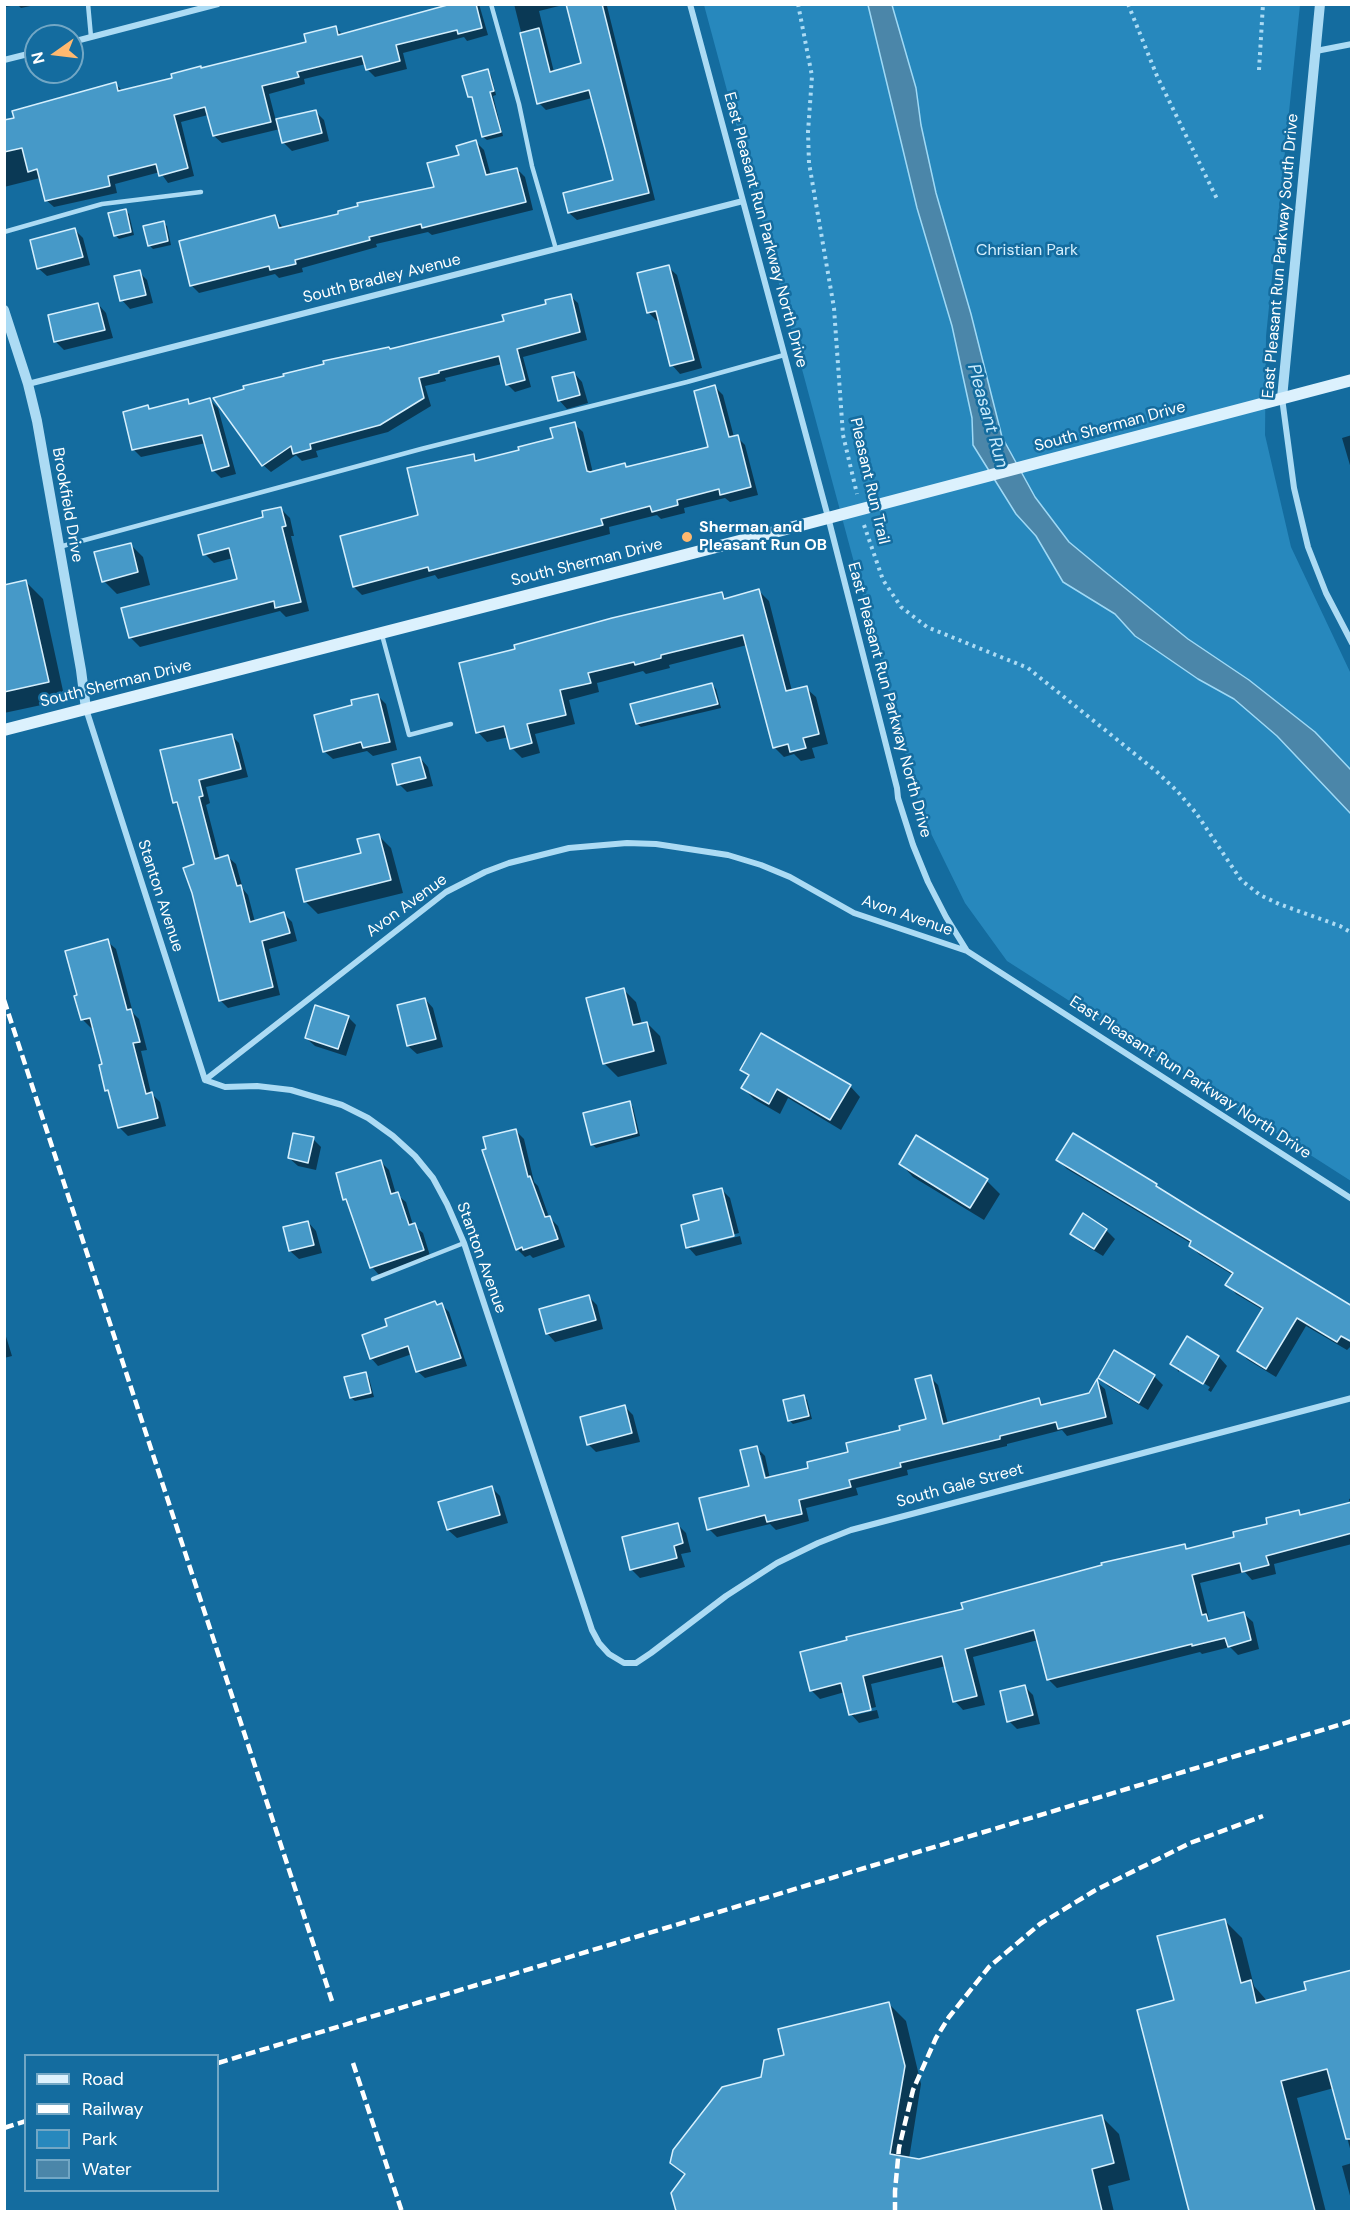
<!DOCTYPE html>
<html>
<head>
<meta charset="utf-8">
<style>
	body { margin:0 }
	#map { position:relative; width:1356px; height:2216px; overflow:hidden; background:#146c9f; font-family:"DM Sans",sans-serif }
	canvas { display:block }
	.frame { position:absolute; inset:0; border:6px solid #fff; pointer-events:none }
	.legend { position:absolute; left:24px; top:2054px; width:195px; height:138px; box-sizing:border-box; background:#146c9f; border:2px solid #72a7c5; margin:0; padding:8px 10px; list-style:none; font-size:18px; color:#fff }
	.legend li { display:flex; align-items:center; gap:12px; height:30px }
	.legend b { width:30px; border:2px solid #72a7c5 }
	.north { position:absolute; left:24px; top:24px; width:60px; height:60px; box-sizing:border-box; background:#146c9f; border:2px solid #72a7c5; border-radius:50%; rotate:256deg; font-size:16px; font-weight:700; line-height:24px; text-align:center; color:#fff }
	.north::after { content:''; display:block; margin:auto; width:21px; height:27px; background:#ffb96f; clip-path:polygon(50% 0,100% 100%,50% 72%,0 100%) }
</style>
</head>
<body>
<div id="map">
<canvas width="1356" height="2216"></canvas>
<div class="frame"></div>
<ul class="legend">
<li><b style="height:8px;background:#dcf1fd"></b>Road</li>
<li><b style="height:8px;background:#fff"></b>Railway</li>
<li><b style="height:16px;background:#2788bd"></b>Park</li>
<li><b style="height:16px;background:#4b86a9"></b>Water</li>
</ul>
<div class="north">N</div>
</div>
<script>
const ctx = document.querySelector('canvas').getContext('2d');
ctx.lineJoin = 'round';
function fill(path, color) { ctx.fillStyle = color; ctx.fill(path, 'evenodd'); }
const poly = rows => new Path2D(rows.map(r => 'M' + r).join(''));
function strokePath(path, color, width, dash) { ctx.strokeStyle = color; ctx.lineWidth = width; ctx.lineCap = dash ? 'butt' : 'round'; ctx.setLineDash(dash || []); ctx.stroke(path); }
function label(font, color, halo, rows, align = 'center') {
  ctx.font = font + ' "DM Sans",sans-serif'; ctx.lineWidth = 5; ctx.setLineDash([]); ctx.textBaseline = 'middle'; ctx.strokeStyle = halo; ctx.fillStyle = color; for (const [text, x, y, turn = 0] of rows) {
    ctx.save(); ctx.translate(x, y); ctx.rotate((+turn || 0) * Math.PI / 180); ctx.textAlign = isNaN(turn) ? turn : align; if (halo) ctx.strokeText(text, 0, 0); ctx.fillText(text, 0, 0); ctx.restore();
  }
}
fill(poly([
	[704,5,1300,5,1266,336,1265,435,1291,547,1351,674,1351,1181,1007,961,965,903,922,815]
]), '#2788bd');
const water = poly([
	[868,5,892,5,916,88,921,125,936,193,971,314,1002,437,1035,497,1069,542,1104,571,1188,639,1249,680,1315,732,1351,770,1351,814,1277,736,1234,699,1198,679,1150,646,1135,636,1115,614,1063,582,1036,536,1016,514,973,445,972,418,952,326,917,208,868,5]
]);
fill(water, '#4b86a9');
strokePath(water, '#9fd9f6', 1.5);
fill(poly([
	[4,4,40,4,21,8,18,5,4,7],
	[454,4,479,4,488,35,467,41,464,37,403,53,407,69,375,77,367,69,366,64,304,79,305,84,269,94,276,121,315,111,324,120,329,141,292,151,283,142,280,129,222,143,214,136,208,115,181,122,194,176,168,183,160,172,115,184,117,193,54,207,46,200,40,178,4,187,4,122,115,84,123,91,307,43,336,28,343,35],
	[514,4,567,4,539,11,554,72,582,64,567,4,607,6,655,200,577,220,569,213,615,181,592,98,546,110,539,103],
	[488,71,491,75,496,95,493,96,503,136,487,140,483,137,474,100,471,98,479,96,479,93,469,97,464,77],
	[476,142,484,150,491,176,517,169,525,177,533,210,432,235,428,232,376,244,377,247,302,268,303,272,279,278,275,274,199,293,191,285,275,217,284,229,435,188,461,156],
	[125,210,129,214,134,235,119,239,115,235],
	[163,223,167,226,171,245,153,249,149,245],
	[75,230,83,238,90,265,47,276,38,268],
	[668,267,677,275,702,368,680,374,672,365,660,320,657,321,648,312],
	[139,272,147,280,153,303,130,309,122,300],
	[570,296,578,303,587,340,523,357,531,387,515,392,507,384,502,364,445,378,446,381,425,386,431,406,388,432,316,451,318,457,302,461,296,455,271,472,263,465,391,350,506,322],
	[98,304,106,313,113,338,64,350,56,342],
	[574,373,582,382,588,403,567,409,559,400],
	[715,387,723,395,734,437,737,437,745,445,758,495,730,502,725,498,684,508,685,513,661,519,657,515,609,527,610,534,438,579,435,575,362,595,354,587,420,516,473,455,480,462,555,439,574,424,583,432,593,473,624,465,628,468,710,448],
	[210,400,218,408,236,474,221,478,213,470,206,443,141,457,133,449,147,407,151,410,188,401,192,405],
	[1352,435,1352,472,1342,438],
	[280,508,290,518,294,536,291,536,309,611,286,617,280,611,140,647,130,637,239,580,233,558,214,563,205,554],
	[130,544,143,557,150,585,117,594,104,581],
	[26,582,43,599,65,700,4,713,4,647],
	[759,591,769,601,792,691,806,688,816,697,828,744,812,748,815,758,801,761,794,754,784,757,774,747,747,645,669,665,670,668,646,674,643,671,597,683,599,692,569,700,575,724,535,734,540,753,522,758,512,748,509,737,487,742,478,732,722,594,727,599],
	[712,685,716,689,721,708,641,727,637,724],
	[377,695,386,704,397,750,373,756,367,751,333,759,324,751,354,706],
	[231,735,239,743,248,777,206,787,210,803,206,805,220,859,228,857,236,864,243,889,248,895,255,922,284,914,292,922,297,941,269,949,280,995,228,1008,220,1000,196,865,181,808,175,803,162,751],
	[420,758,428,767,433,786,407,792,399,784],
	[378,835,391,848,403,893,318,914,305,901,363,854],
	[107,941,116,949,133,1013,139,1019,147,1050,141,1051,151,1093,160,1102,166,1126,128,1136,119,1127,110,1094,107,1090,103,1065,94,1027,91,1028,83,1020],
	[623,989,636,1002,642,1024,647,1023,660,1036,667,1064,618,1077,605,1064,588,999],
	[425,999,433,1008,443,1047,417,1054,408,1046],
	[348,1017,356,1025,346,1056,315,1046,306,1038],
	[742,1070,850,1086,860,1097,841,1130,788,1098,780,1114,754,1099,743,1088,749,1077],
	[629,1103,633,1107,640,1136,596,1148,592,1144],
	[516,1131,524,1139,534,1182,538,1186,549,1217,558,1226,565,1247,533,1258,530,1255,525,1257,517,1249],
	[1073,1135,1156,1185,1164,1193,1352,1307,1352,1345,1347,1350,1306,1326,1276,1377,1248,1360,1239,1351,1263,1310,1236,1294,1227,1284,1233,1275,1200,1255,1190,1246,1192,1244,1067,1169,1058,1160],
	[313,1139,321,1147,316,1170,298,1166,289,1158],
	[381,1162,389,1170,396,1194,406,1202,413,1225,423,1233,431,1259,380,1276,372,1267,349,1203,345,1199],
	[901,1164,987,1181,1000,1194,984,1220,913,1177],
	[722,1190,730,1198,739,1233,692,1245,692,1248,740,1236,742,1244,696,1256,688,1247,701,1221],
	[1083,1216,1106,1230,1115,1239,1103,1256,1080,1242,1072,1233],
	[308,1222,316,1231,322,1253,299,1259,290,1251],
	[588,1296,597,1305,603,1329,555,1342,547,1333],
	[435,1303,438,1306,442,1305,449,1312,467,1366,425,1378,417,1371,412,1354,378,1366,371,1358,389,1327],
	[4,1330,12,1356,4,1358],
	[1187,1338,1219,1357,1227,1366,1211,1392,1180,1372,1208,1390,1210,1387,1179,1368,1179,1372,1172,1364],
	[1115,1353,1154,1376,1163,1385,1148,1410,1108,1386,1100,1378],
	[365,1374,369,1378,374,1397,355,1401,351,1398],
	[930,1377,938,1385,948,1424,1039,1400,1045,1406,1089,1395,1097,1382,1105,1389,1113,1424,1067,1436,1062,1430,1007,1444,1007,1446,907,1470,908,1475,856,1488,858,1495,806,1508,809,1521,776,1530,770,1524,717,1537,709,1529,751,1487,757,1448,765,1456,770,1479,810,1469,850,1453,928,1420],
	[758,1455,761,1455,768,1485,765,1486],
	[804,1397,807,1400,812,1419,793,1424,790,1421],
	[625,1407,633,1415,640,1442,596,1452,588,1444],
	[492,1488,500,1496,508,1523,457,1538,448,1530],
	[1352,1498,1352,1544,1274,1564,1276,1574,1252,1580,1245,1572,1200,1583,1209,1619,1212,1622,1244,1614,1253,1622,1259,1649,1238,1655,1230,1647,1202,1654,1200,1652,1057,1688,1048,1679,1038,1640,973,1657,985,1705,963,1710,955,1701,946,1666,871,1684,876,1707,855,1712,855,1715,877,1710,879,1718,859,1723,851,1714,845,1692,820,1699,811,1690,964,1610,1184,1546,1188,1550,1235,1538,1298,1512,1302,1516,1350,1504,1349,1499],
	[678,1525,686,1533,691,1552,681,1554,685,1567,640,1578,631,1569],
	[1025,1687,1033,1695,1040,1724,1017,1729,1009,1721],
	[1225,1921,1242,1938,1254,1986,1268,2002,1308,1991,1352,1974,1352,2156,1334,2088,1297,2098,1326,2212,1190,2212,1139,2011,1175,2001],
	[889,2004,906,2021,921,2084,909,2159,919,2161,1102,2117,1119,2134,1130,2180,1108,2186,1114,2212,677,2212,672,2193,686,2176,672,2163,786,2056],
	[1352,2163,1352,2203,1342,2166]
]), '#0007');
const building = poly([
	[451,4,476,4,482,28,458,34,457,30,396,45,400,61,366,70,362,56,297,72,299,77,262,86,271,122,213,136,205,107,174,115,188,168,159,176,156,164,108,176,110,186,45,201,37,169,28,172,22,148,4,152,4,120,14,118,12,111,116,82,118,91,172,78,171,74,201,66,201,68,306,42,304,34,336,26,338,35,451,4],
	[566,4,602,4,649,193,568,213,563,193,613,180,605,149,589,90,537,104,520,33,539,28,550,72,581,63,566,4],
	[488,69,494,91,490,92,501,132,482,137,472,97,468,97,462,76,488,69],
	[316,110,322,133,282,143,276,119,316,110],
	[476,140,486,175,517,168,526,202,422,228,421,224,369,237,370,240,295,260,296,264,270,270,269,266,190,286,179,241,275,215,279,228,338,214,338,211,358,206,357,203,434,187,427,163,459,155,456,146,476,140],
	[126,209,131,232,114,236,108,213,126,209],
	[164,221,168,241,148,246,143,226,164,221],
	[75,228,83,257,37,269,30,240,75,228],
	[669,265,694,360,670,366,656,311,647,313,637,273,669,265],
	[140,270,146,295,120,301,114,276,140,270],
	[571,294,580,332,517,349,525,380,506,385,499,356,439,371,439,373,419,378,424,398,380,425,310,444,311,449,293,454,291,446,262,466,213,398,244,389,243,386,284,376,283,374,324,364,323,361,389,347,390,349,504,321,502,315,546,304,545,300,571,294],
	[98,303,105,330,54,342,48,315,98,303],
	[574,372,580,395,558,401,552,377,574,372],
	[715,385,729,437,738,435,751,487,720,495,719,489,677,500,678,505,652,512,650,506,601,519,603,525,429,571,428,567,353,587,340,536,418,515,407,468,474,454,475,461,519,450,518,447,553,438,550,428,575,422,587,471,590,472,625,463,626,467,708,447,694,391,715,385],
	[210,398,229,466,212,471,202,435,132,450,123,412,148,405,149,409,188,399,189,404,210,398],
	[281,507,286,526,282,527,301,602,275,608,274,601,129,638,121,608,237,579,229,548,203,555,198,535,263,517,262,511,281,507],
	[131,543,138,572,102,582,94,552,131,543],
	[26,580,49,682,4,692,4,585,26,580],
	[759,589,786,691,807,686,819,734,803,738,806,748,790,752,788,744,773,748,743,635,661,655,661,658,635,665,634,662,588,673,591,683,560,690,566,715,527,724,532,743,510,749,504,726,476,733,459,663,515,649,514,645,612,618,722,592,724,599,759,589],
	[712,683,718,704,636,724,630,704,712,683],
	[378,694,390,742,363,748,361,742,323,752,314,715,352,705,351,700,378,694],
	[232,734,241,769,199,780,203,796,199,797,215,859,228,855,237,886,241,885,250,922,284,912,290,933,262,941,273,987,219,1001,192,893,183,868,194,864,177,802,173,803,160,750,232,734],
	[420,757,426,778,397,785,392,764,420,757],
	[379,834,391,880,304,902,296,869,361,853,357,839,379,834],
	[108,939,127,1010,131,1009,140,1042,133,1043,146,1094,152,1092,158,1118,118,1128,108,1090,105,1091,99,1065,102,1064,90,1018,81,1020,74,996,77,995,65,951,108,939],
	[624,988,633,1025,647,1022,654,1051,603,1064,586,998,624,988],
	[425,998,436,1039,407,1046,397,1005,425,998],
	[315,1005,349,1016,338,1049,305,1038,315,1005],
	[761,1033,851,1085,830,1120,777,1089,769,1104,741,1088,749,1075,740,1070,761,1033],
	[630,1101,637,1133,591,1145,583,1113,630,1101],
	[516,1129,528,1177,530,1176,545,1217,550,1216,558,1239,523,1250,522,1247,516,1250,482,1150,486,1149,483,1137,516,1129],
	[293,1133,314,1137,308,1163,288,1158,293,1133],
	[1073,1133,1157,1184,1156,1186,1201,1214,1352,1306,1352,1342,1341,1336,1337,1342,1297,1318,1266,1369,1237,1351,1263,1308,1225,1285,1233,1273,1189,1246,1191,1241,1056,1160,1073,1133],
	[916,1135,988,1179,970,1208,899,1164,916,1135],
	[381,1160,391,1194,398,1192,409,1225,415,1223,424,1250,370,1268,346,1199,343,1200,336,1173,381,1160],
	[722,1188,734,1236,686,1248,681,1225,699,1220,693,1195,722,1188],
	[1083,1213,1107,1229,1094,1249,1070,1234,1083,1213],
	[308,1221,314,1245,289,1251,283,1227,308,1221],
	[589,1295,596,1320,546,1334,539,1309,589,1295],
	[435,1301,437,1305,442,1303,461,1358,416,1372,408,1346,370,1359,362,1335,387,1326,385,1319,435,1301],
	[1187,1336,1219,1356,1203,1384,1170,1364,1187,1336],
	[1114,1350,1155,1375,1139,1403,1098,1378,1114,1350],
	[366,1372,371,1393,350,1398,344,1377,366,1372],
	[931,1375,943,1424,1039,1398,1041,1405,1089,1393,1097,1379,1106,1417,1058,1429,1056,1422,1000,1436,1000,1439,900,1463,901,1467,849,1480,851,1487,799,1500,802,1514,767,1522,765,1515,707,1530,699,1498,749,1486,740,1450,757,1446,765,1478,808,1468,807,1462,848,1452,846,1443,900,1430,899,1426,926,1419,915,1379,931,1375],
	[804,1395,809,1416,788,1421,783,1400,804,1395],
	[625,1405,632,1433,587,1445,580,1417,625,1405],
	[492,1486,500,1515,447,1530,438,1502,492,1486],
	[1352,1502,1352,1533,1266,1556,1269,1565,1242,1572,1240,1563,1192,1575,1202,1615,1206,1614,1208,1621,1244,1612,1251,1640,1228,1647,1225,1638,1192,1646,1192,1644,1047,1680,1034,1630,965,1649,977,1696,953,1702,942,1656,863,1676,871,1710,849,1715,841,1683,810,1691,800,1652,847,1640,846,1637,963,1609,961,1603,1102,1565,1101,1563,1185,1544,1186,1549,1234,1537,1233,1532,1267,1524,1266,1518,1299,1510,1300,1515,1352,1502],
	[678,1523,683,1543,674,1546,677,1558,630,1570,622,1537,678,1523],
	[1025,1685,1033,1715,1007,1722,1000,1691,1025,1685],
	[1225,1919,1241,1983,1251,1980,1256,2003,1306,1990,1304,1982,1352,1970,1352,2139,1346,2139,1327,2069,1281,2081,1315,2211,1189,2211,1137,2010,1174,2000,1157,1936,1225,1919],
	[889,2002,905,2066,890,2154,919,2159,1102,2115,1114,2163,1092,2169,1102,2211,676,2211,671,2193,685,2174,670,2163,673,2150,722,2087,761,2077,764,2060,784,2055,778,2029,889,2002]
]);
fill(building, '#4699c8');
strokePath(building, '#d5effd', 1.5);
strokePath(poly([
	[798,4,812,76,808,132,809,163,834,308,843,435,857,494],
	[1128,4,1157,76,1218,201],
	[1259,70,1263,4],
	[864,525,883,580,901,607,927,627,1028,668,1156,771,1178,792,1196,813,1241,880,1260,895,1279,904,1340,926,1352,933]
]), '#acdbf4', 4, [3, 4.5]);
strokePath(poly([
	[88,4,91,37],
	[491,4,519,104,532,166,556,249],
	[4,232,102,204,201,192],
	[59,547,421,449,687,382,784,355],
	[382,635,409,735,451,724],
	[373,1279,464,1243]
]), '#acdbf4', 4.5);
strokePath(poly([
	[690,4,828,517,897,788,898,798,913,845,928,882,946,917,967,951,1352,1199],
	[72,42,218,4],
	[1316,51,1352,44],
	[4,60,36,52],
	[28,384,743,201],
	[1282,398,1294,488,1308,547,1326,593,1352,643],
	[86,709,205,1080,225,1087,257,1086,291,1090,342,1105,368,1118,393,1136,415,1156,433,1178,447,1204,464,1243,592,1630,599,1643,609,1654,624,1663,636,1663,651,1653,726,1596,777,1563,818,1543,851,1530,1352,1398],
	[205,1080,446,892,485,872,509,863,569,848,627,843,656,844,728,855,761,865,790,877,854,913,967,951]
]), '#acdbf4', 6);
strokePath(poly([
	[4,310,28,384,37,421,81,670,86,709],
	[1282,398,1320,4]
]), '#acdbf4', 10);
strokePath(poly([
	[4,730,790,528,1352,380]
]), '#dcf1fd', 12);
strokePath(poly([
	[4,1000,332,2001],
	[218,2063,1352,1721],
	[353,2063,402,2212],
	[4,2128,26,2121],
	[895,2212,895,2191,899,2148,913,2090,936,2038,949,2017,989,1967,1040,1924,1094,1891,1190,1843,1263,1816]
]), '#fff', 4.5, [10, 4.5]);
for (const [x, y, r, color] of [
	[687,537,6,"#ffb96f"]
]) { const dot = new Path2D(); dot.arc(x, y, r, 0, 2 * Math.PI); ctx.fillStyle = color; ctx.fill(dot); strokePath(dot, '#146c9f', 2); }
label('16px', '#fff', '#146c9f', [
	["East Pleasant Run Parkway North Drive",765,230,75],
	["East Pleasant Run Parkway South Drive",1281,256,-85],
	["South Bradley Avenue",382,279,-14],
	["South Sherman Drive",1110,427,-15],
	["Pleasant Run Trail",869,481,77],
	["Brookfield Drive",67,505,80],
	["South Sherman Drive",587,563,-14],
	["South Sherman Drive",116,684,-14],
	["East Pleasant Run Parkway North Drive",889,700,75],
	["Stanton Avenue",160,896,72],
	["Avon Avenue",407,906,-36],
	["Avon Avenue",907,916,19],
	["East Pleasant Run Parkway North Drive",1190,1078,33],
	["Stanton Avenue",481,1258,70],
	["South Gale Street",960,1486,-15]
]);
label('16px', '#d5effd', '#146c9f', [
	["Christian Park",1027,251]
]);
label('bold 16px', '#fff', '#146c9f', [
	["Sherman and",699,528],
	["Pleasant Run OB",699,546]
], 'left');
label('italic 18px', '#caeafb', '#146c9f', [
	["Pleasant Run",987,416,74]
]);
</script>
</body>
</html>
